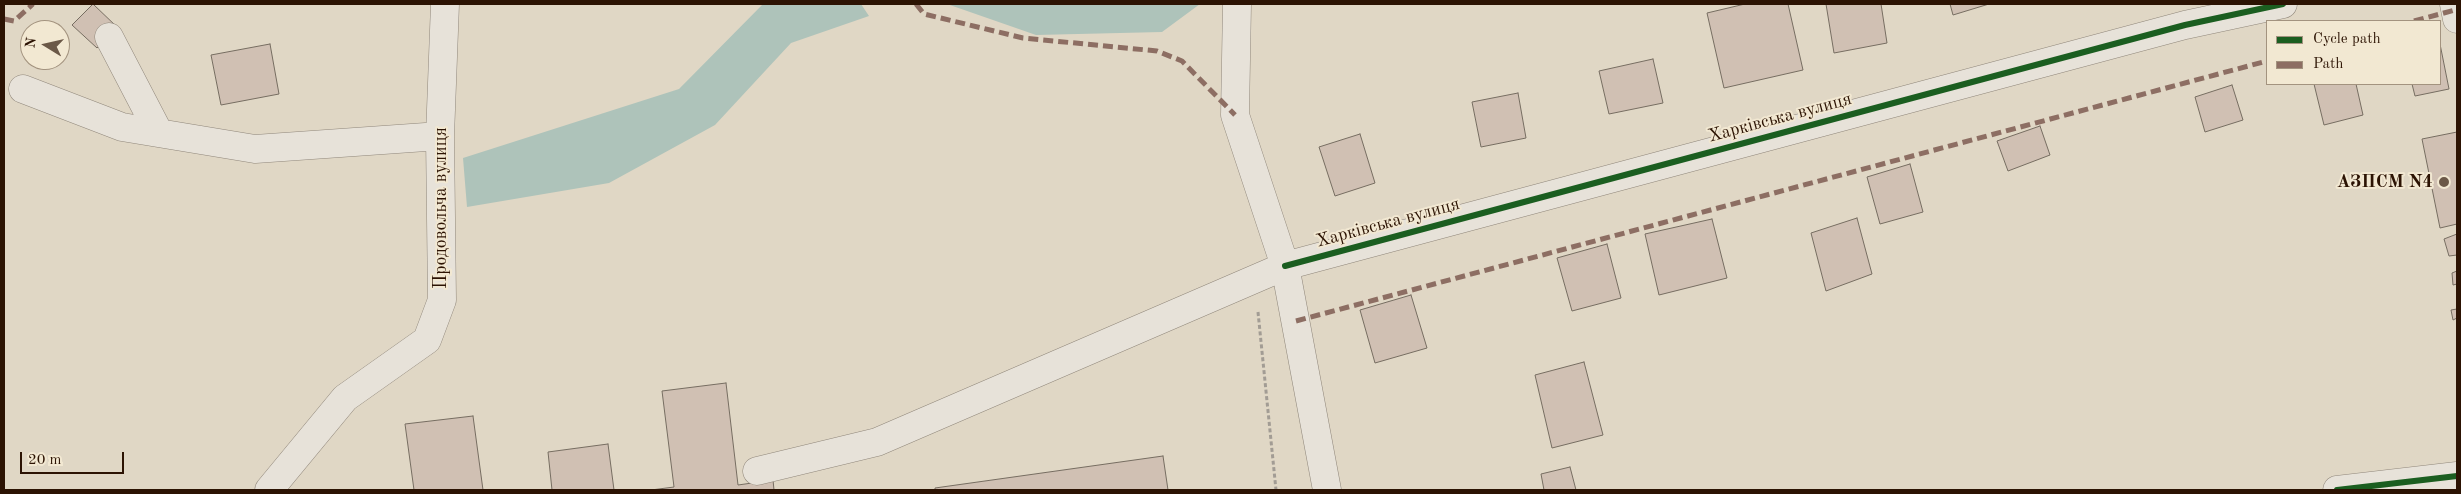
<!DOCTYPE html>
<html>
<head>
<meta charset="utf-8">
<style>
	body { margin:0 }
	#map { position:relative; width:2461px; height:494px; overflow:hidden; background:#e0d7c5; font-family:"Old Standard TT",serif }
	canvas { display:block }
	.frame { position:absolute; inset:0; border:5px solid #2c1303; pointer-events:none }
	.legend { position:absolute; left:2266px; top:20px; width:175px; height:65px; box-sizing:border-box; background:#f2e8d2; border:1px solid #a3937f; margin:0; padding:6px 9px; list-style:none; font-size:15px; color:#2c1303 }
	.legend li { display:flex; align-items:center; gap:10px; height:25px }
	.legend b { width:25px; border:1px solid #a3937f }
	.north { position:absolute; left:20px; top:20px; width:50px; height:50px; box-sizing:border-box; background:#f2e8d2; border:1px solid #a3937f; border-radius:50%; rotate:279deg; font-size:14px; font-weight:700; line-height:20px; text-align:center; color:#2c1303 }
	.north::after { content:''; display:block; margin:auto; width:18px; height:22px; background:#6b5847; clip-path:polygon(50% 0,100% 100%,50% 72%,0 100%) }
	.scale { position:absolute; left:20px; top:452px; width:104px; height:22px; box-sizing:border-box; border:2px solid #2c1303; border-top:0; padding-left:6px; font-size:15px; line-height:18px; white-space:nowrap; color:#2c1303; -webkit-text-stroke:4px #f2e8d2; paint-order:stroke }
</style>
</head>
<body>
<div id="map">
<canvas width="2461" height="494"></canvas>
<div class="frame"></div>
<ul class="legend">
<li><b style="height:6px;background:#1b5e20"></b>Cycle path</li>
<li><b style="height:6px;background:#8d6e63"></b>Path</li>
</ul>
<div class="north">N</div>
<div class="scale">20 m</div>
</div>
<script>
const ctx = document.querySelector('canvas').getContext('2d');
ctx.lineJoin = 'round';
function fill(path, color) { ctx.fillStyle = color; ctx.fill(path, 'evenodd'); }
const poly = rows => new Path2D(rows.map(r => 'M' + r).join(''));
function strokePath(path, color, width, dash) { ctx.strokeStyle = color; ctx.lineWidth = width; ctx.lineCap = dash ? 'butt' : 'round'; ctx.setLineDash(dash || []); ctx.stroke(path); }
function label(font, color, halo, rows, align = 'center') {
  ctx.font = font + ' "Old Standard TT",serif'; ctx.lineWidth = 4; ctx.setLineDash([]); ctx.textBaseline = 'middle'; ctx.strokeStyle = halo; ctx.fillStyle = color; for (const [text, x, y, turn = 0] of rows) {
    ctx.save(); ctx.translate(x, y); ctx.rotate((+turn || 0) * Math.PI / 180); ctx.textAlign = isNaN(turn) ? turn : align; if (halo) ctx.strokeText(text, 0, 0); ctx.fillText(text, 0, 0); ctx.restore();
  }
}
fill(poly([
	[763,4,861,4,869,16,791,43,715,125,609,183,467,207,463,158,679,89],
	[947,4,1200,4,1162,32,1036,35]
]), '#aec3ba');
const building = poly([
	[93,4,117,27,97,48,72,25,93,4],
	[1745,4,1788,4,1803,70,1724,88,1707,13,1745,4],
	[1826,4,1881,4,1887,43,1834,53,1826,4],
	[1950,4,1989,4,1953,15,1950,4],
	[270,44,279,94,221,105,211,55,270,44],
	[2440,44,2449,89,2415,96,2412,84,2440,84,2440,44],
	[1653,59,1663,103,1609,114,1599,71,1653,59],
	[2314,84,2356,84,2363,115,2324,125,2314,84],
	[2232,85,2243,120,2205,132,2195,97,2232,85],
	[1518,93,1526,138,1481,147,1472,102,1518,93],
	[2040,126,2050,155,2008,171,1997,141,2040,126],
	[2457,132,2457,224,2440,228,2422,139,2457,132],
	[1360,134,1375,183,1335,196,1319,147,1360,134],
	[1910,164,1923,212,1880,224,1867,177,1910,164],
	[1857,218,1872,274,1826,291,1811,233,1857,218],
	[1712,219,1727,278,1659,295,1645,234,1712,219],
	[2457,234,2457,255,2449,256,2444,239,2457,234],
	[1607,244,1621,298,1572,311,1557,258,1607,244],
	[2457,271,2457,284,2453,285,2452,273,2457,271],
	[1411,295,1427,348,1375,363,1360,310,1411,295],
	[2457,309,2457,318,2453,320,2451,310,2457,309],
	[1584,362,1603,435,1552,448,1535,375,1584,362],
	[726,383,738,485,773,480,774,490,651,490,674,487,662,391,726,383],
	[473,416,483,490,414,490,405,424,473,416],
	[608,444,614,490,552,490,548,452,608,444],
	[1163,456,1168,490,935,490,935,488,1163,456],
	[1570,467,1576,490,1544,490,1541,474,1570,467]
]);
fill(building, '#d0c0b3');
strokePath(building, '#766d61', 1);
const minor = poly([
	[1237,4,1235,115,1285,266,1327,490],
	[2454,4,2457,19],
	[109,37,159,133],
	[23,89,122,127,255,149,440,136],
	[757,471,877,442,1285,266,2185,25,2283,4],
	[269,490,345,398,427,340,442,300,440,136,445,4],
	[2337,490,2457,476]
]);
strokePath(minor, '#90877b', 29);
strokePath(poly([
	[1258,312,1276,490]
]), '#a29c94', 3, [4, 2.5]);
strokePath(minor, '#e7e2d9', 28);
strokePath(poly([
	[916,4,924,14,1023,38,1157,51,1182,61,1235,115],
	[4,19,14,21,33,4],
	[2414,21,2455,10],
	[1296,321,2267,61]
]), '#8d6e63', 5, [10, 5]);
strokePath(poly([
	[1285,266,2185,25,2283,4],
	[2337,490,2457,476]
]), '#1b5e20', 6);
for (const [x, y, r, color] of [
	[2444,182,6,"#6b5847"]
]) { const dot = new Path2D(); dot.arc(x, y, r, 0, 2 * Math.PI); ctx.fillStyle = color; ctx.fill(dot); strokePath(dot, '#f2e8d2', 2); }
label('18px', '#2c1303', '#f2e8d2', [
	["Харківська вулиця",1780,118,-15],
	["Продовольча вулиця",441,208,-90],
	["Харківська вулиця",1388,223,-15]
]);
label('bold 18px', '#2c1303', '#f2e8d2', [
	["АЗПСМ N4",2433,182]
], 'right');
</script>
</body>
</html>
